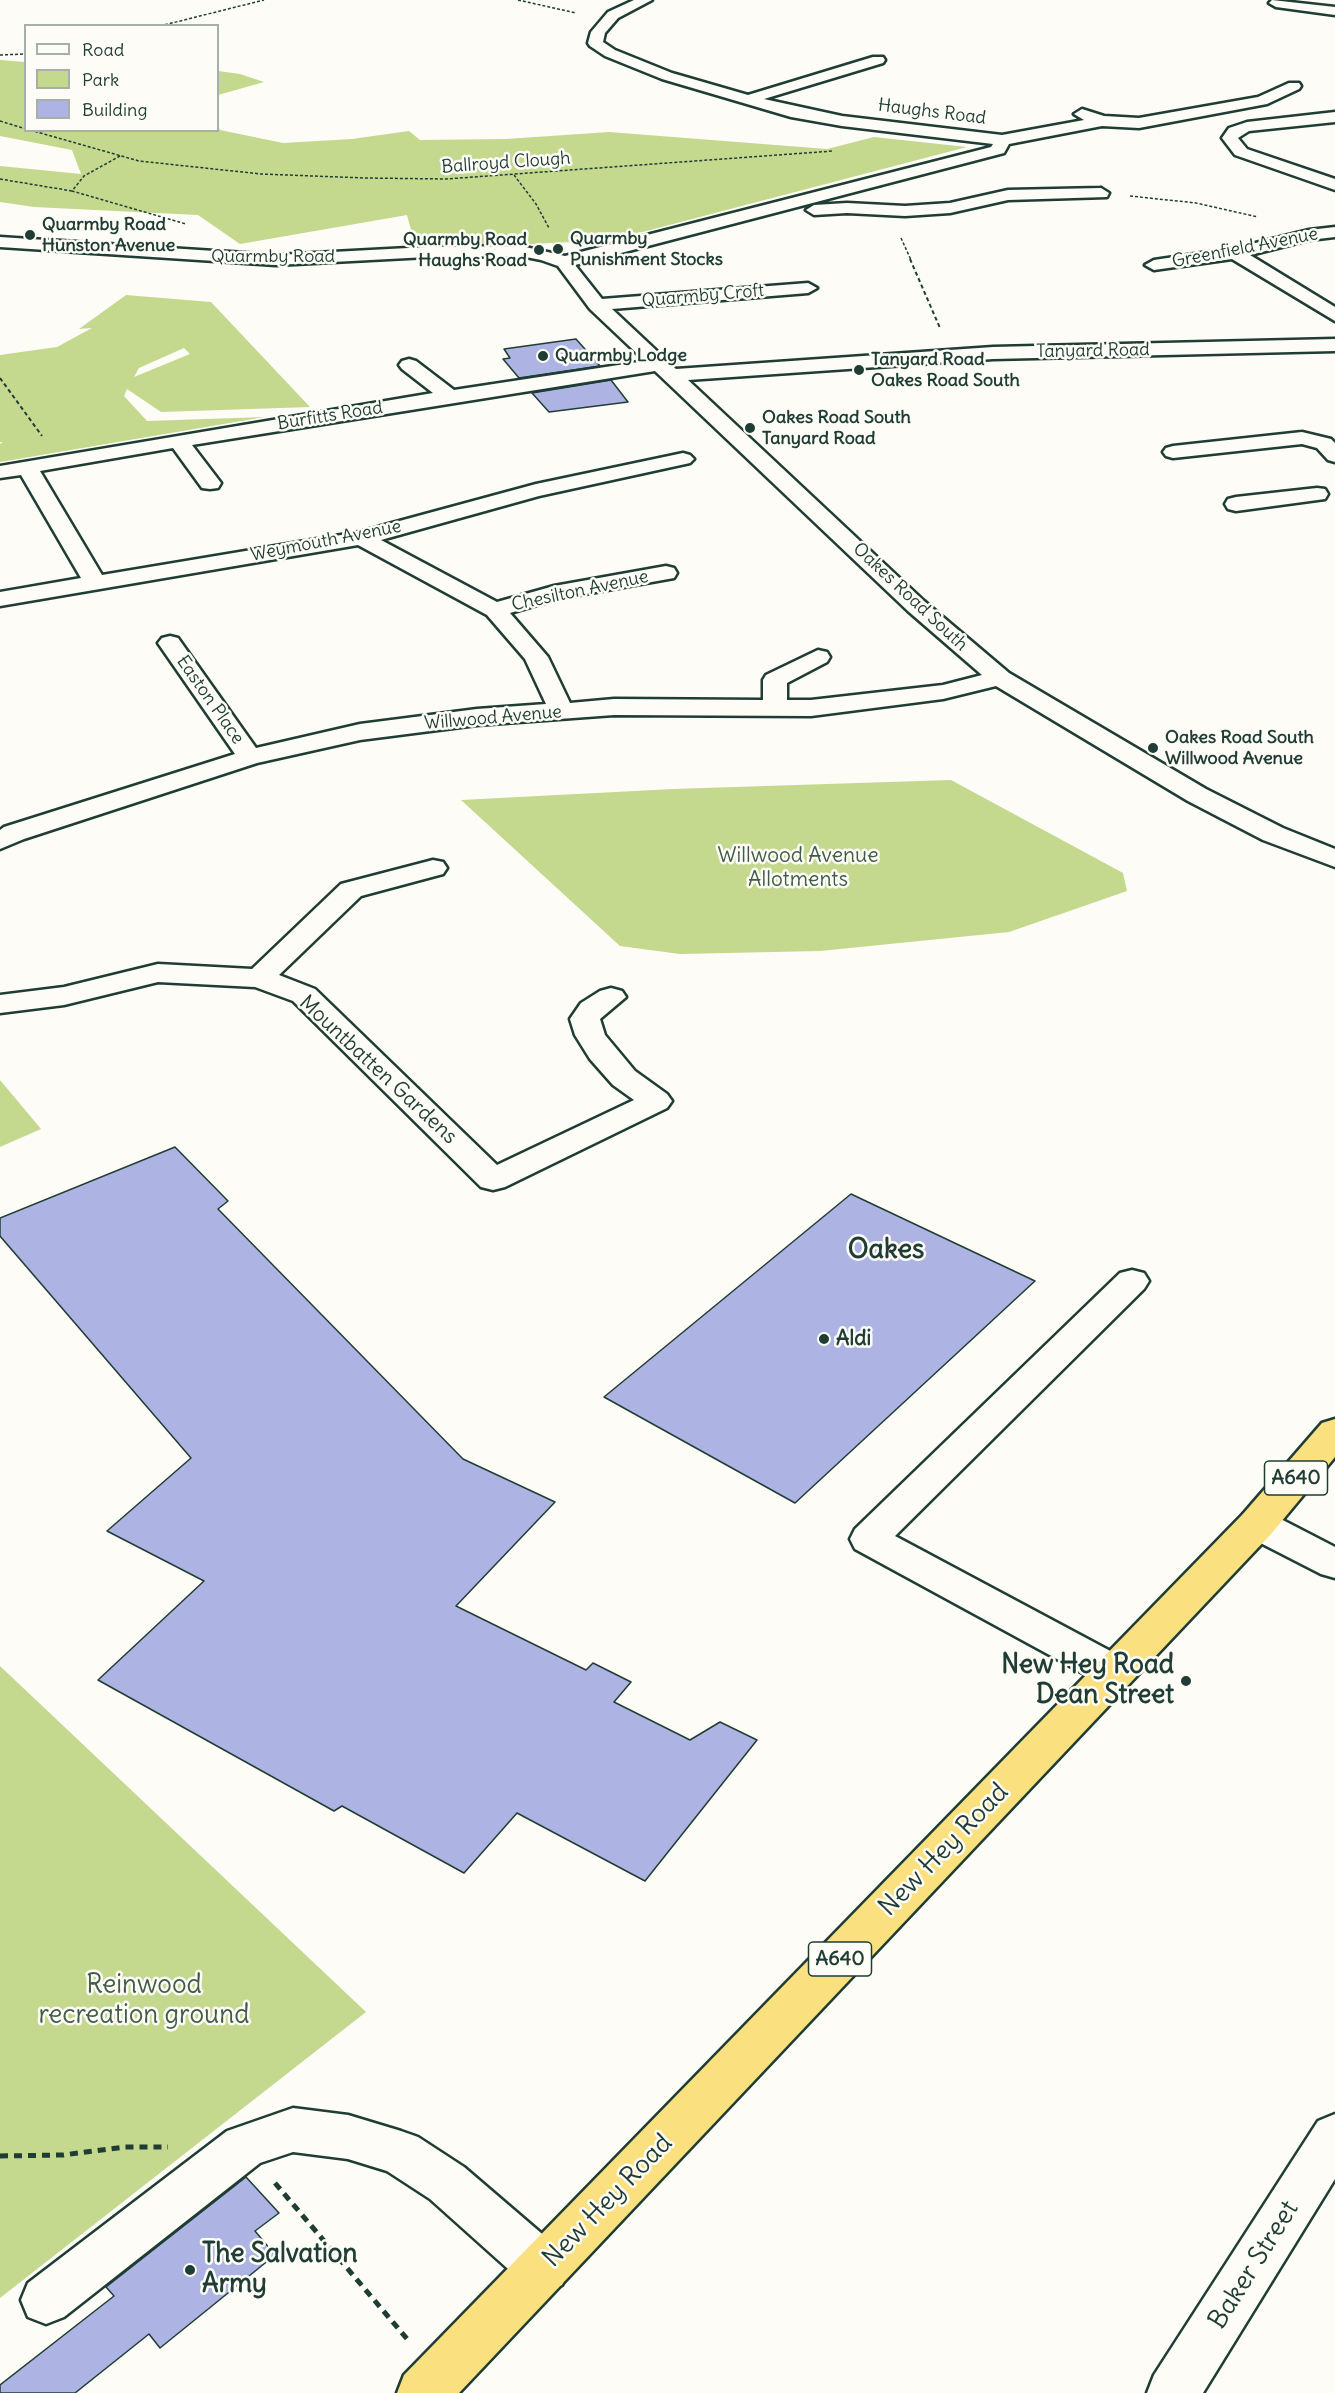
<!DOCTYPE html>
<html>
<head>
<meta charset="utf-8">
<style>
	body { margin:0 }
	#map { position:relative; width:1335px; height:2393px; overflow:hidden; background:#fdfcf7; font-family:Delius,sans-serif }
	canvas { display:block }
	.legend { position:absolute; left:24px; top:24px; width:195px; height:108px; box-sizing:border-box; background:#fdfcf7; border:2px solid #a4b0a9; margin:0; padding:8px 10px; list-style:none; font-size:18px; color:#1f3d34 }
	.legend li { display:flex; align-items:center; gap:12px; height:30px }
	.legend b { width:30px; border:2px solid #a4b0a9 }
</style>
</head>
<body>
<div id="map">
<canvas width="1335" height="2393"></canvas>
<ul class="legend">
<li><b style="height:8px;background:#fdfcf7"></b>Road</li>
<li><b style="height:16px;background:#c4d88e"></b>Park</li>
<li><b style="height:16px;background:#adb4e4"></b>Building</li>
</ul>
</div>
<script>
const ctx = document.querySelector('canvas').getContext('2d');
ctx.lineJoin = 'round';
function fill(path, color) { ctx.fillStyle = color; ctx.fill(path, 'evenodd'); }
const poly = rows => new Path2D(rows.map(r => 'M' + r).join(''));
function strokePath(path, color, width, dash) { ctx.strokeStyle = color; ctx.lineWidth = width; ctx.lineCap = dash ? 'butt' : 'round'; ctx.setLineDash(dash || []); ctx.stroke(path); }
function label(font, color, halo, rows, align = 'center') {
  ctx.font = font + ' Delius,sans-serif'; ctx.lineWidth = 5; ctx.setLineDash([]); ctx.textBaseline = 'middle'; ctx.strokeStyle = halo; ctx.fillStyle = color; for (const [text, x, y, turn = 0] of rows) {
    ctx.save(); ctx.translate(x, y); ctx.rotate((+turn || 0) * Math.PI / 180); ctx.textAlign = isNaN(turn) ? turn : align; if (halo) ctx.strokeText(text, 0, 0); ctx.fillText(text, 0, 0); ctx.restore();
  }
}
fill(poly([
	[0,60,25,62,26,130,218,130,218,126,220,130,283,143,352,139,409,131,420,140,506,139,609,132,827,149,874,137,967,147,612,240,511,245,415,245,407,215,240,244,198,215,34,207,0,202,0,166,81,174,72,150,0,136],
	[218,71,240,74,264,82,218,95],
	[126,295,211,302,310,407,161,412,127,389,124,396,147,421,265,417,0,462,0,444,3,442,0,442,0,355,57,347,92,328,79,329],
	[184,348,190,354,134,377,139,368],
	[951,780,1123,873,1127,891,1009,932,820,951,680,954,620,946,461,800,673,789],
	[0,1080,41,1129,0,1147],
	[0,1666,366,2012,0,2298]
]), '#c4d88e');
const building = poly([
	[576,339,600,366,519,378,503,359,510,358,504,349,576,339],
	[611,380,628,402,549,412,532,393,611,380],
	[175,1147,228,1201,218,1209,463,1459,555,1502,456,1606,586,1670,593,1663,631,1682,614,1702,690,1740,720,1722,757,1740,645,1881,517,1813,464,1873,342,1806,334,1811,98,1680,204,1581,107,1531,191,1458,0,1236,0,1218,175,1147],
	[851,1194,1035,1281,795,1503,604,1397,851,1194],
	[246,2177,279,2213,255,2231,275,2255,160,2348,149,2334,75,2393,0,2393,0,2385,114,2296,106,2287,246,2177]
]);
fill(building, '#adb4e4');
strokePath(building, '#1f3d34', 1.5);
const minor = poly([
	[634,0,652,0,618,18,605,33,603,42,615,50,672,73,748,95,873,57,883,57,885,60,883,63,764,99,842,116,1002,135,1084,120,1074,114,1082,109,1104,116,1139,118,1258,97,1289,83,1299,83,1301,86,1299,89,1267,104,1139,128,1102,126,1009,144,1004,153,575,265,602,299,808,283,817,288,808,293,612,309,676,369,993,347,1335,339,1335,351,993,359,688,380,924,601,1009,673,1206,789,1283,828,1335,849,1335,867,1263,840,1188,801,996,686,943,699,811,716,614,715,477,725,360,740,257,763,24,839,0,849,0,830,4,827,235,754,158,643,162,638,170,636,178,638,256,748,360,724,477,709,546,704,525,659,487,615,358,545,0,606,0,592,81,578,21,475,0,478,0,466,433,393,402,369,399,365,402,361,409,359,416,361,454,390,645,361,590,309,558,266,541,260,521,256,427,257,276,265,0,247,0,237,276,255,427,247,521,246,565,256,991,147,993,144,842,126,791,117,662,79,605,56,590,46,588,43,591,32,608,12,634,0],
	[655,371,908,611,982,675,943,685,811,700,787,700,787,683,827,662,830,657,827,652,818,650,766,675,763,680,763,700,614,699,570,703,548,657,510,613,557,599,674,578,677,573,674,568,666,566,554,586,497,602,381,540,539,496,690,463,694,459,690,455,683,453,536,484,359,532,102,575,40,471,173,448,202,488,210,489,218,488,221,483,192,445,655,371],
	[1272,0,1335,7,1335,15,1276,7,1269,3,1272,0],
	[1335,112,1335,122,1249,131,1238,138,1247,149,1335,179,1335,190,1235,155,1222,138,1229,128,1247,122,1335,112],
	[1101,188,1109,193,1107,197,1008,200,950,213,905,216,847,213,814,215,806,210,814,205,847,203,905,206,950,203,1008,190,1101,188],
	[1335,227,1335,237,1309,240,1250,255,1335,307,1335,321,1232,259,1154,270,1145,265,1154,260,1235,248,1309,230,1335,227],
	[1302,432,1331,439,1335,443,1335,462,1328,460,1317,448,1302,444,1173,458,1166,456,1163,452,1166,448,1173,446,1302,432],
	[1317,488,1325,489,1328,494,1325,499,1236,511,1228,509,1225,504,1228,499,1236,497,1317,488],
	[433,860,443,862,447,868,443,874,361,896,279,975,315,989,497,1165,634,1100,613,1085,590,1059,575,1035,570,1019,581,1003,600,991,611,988,622,991,626,997,600,1019,605,1035,635,1071,667,1094,672,1101,667,1108,505,1187,493,1190,481,1187,293,1001,255,987,158,982,64,1005,0,1013,0,995,64,987,158,964,252,969,341,884,433,860],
	[1132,1270,1144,1273,1149,1281,1144,1289,895,1536,1129,1661,1135,1672,1129,1683,1115,1687,1101,1683,855,1549,850,1539,855,1529,1120,1273,1132,1270],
	[1257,1510,1271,1514,1335,1547,1335,1578,1321,1574,1243,1534,1238,1524,1243,1514,1257,1510],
	[293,2108,348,2115,401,2131,418,2137,464,2167,562,2251,569,2268,562,2285,544,2292,526,2285,430,2199,387,2171,348,2159,293,2152,260,2163,64,2317,46,2324,28,2317,21,2300,28,2283,227,2131,293,2108],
	[1335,2114,1335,2179,1203,2393,1147,2393,1154,2375,1318,2121,1335,2114]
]);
const highway = poly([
	[1335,1419,1335,1457,1271,1534,459,2393,397,2393,404,2375,1243,1514,1322,1423,1335,1419]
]);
strokePath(minor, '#1f3d34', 5);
strokePath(highway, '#1f3d34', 5);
strokePath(poly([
	[518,0,576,13],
	[160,26,264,0],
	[0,55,26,54],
	[0,121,26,129],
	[30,130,139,161,261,174,365,178,446,179,833,151],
	[120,156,84,176,72,191,186,224],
	[514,175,536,204,549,228],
	[0,179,72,191],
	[1130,196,1196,203,1258,217],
	[901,238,911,260]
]), '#1f3d34', 1.5, [3, 2]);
strokePath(poly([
	[910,259,940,328],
	[0,378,42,436]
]), '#1f3d34', 2, [4, 3]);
strokePath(poly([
	[0,2156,63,2155,125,2147,168,2147],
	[275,2183,408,2340]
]), '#1f3d34', 5, [8, 6]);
fill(minor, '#fdfcf7');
fill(highway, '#fbe080');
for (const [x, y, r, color] of [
	[30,235,6,"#1f3d34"],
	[558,249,6,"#1f3d34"],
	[539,250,6,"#1f3d34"],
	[543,356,6,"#1f3d34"],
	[859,370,6,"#1f3d34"],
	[750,428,6,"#1f3d34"],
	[1153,748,6,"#1f3d34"],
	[824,1339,6,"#1f3d34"],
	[1186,1681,6,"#1f3d34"],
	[190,2270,6,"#1f3d34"]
]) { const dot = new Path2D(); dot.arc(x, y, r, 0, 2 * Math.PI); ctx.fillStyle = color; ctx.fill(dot); strokePath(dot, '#fdfcf7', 2); }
label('18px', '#1f3d34', '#fdfcf7', [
	["Haughs Road",932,112,7],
	["Ballroyd Clough",506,163,-4],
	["Greenfield Avenue",1245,248,-11],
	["Quarmby Road",273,257],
	["Quarmby Croft",703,296,-5],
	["Tanyard Road",1093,351,-1],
	["Burfitts Road",330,416,-9],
	["Weymouth Avenue",326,541,-11],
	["Chesilton Avenue",580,591,-12],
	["Oakes Road South",910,597,43],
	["Easton Place",210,700,55],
	["Willwood Avenue",493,718,-5]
]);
label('bold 18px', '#1f3d34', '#fdfcf7', [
	["Quarmby Road",42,225],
	["Hunston Avenue",42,246],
	["Quarmby",570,239],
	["Punishment Stocks",570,260],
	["Quarmby Road",527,240,"right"],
	["Haughs Road",527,261,"right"],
	["Quarmby Lodge",555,356],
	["Tanyard Road",871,360],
	["Oakes Road South",871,381],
	["Oakes Road South",762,418],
	["Tanyard Road",762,439],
	["Oakes Road South",1165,738],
	["Willwood Avenue",1165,759]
], 'left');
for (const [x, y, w] of [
	[1296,1478,63],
	[840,1959,63]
]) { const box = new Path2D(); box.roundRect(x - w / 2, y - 17, w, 34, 4.5); ctx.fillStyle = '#fdfcf7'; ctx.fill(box); strokePath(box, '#1f3d34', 1.5); }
label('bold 20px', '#1f3d34', null, [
	["A640",1296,1478],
	["A640",840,1959]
]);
label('21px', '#405c46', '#fdfcf7', [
	["Willwood Avenue",798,856],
	["Allotments",798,880]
]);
label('21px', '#1f3d34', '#fdfcf7', [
	["Mountbatten Gardens",378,1070,43]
]);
label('bold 21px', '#1f3d34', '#fdfcf7', [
	["Aldi",836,1339]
], 'left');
label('bold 26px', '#1f3d34', '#fdfcf7', [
	["New Hey Road",1174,1666],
	["Dean Street",1174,1696],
	["The Salvation",202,2255,"left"],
	["Army",202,2285,"left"]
], 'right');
label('26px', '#1f3d34', '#fdfcf7', [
	["New Hey Road",944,1850,-46],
	["New Hey Road",608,2201,-46],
	["Baker Street",1254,2265,-58]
]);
label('26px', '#405c46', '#fdfcf7', [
	["Reinwood",144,1986],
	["recreation ground",144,2016]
]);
label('bold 27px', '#1f3d34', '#fdfcf7', [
	["Oakes",886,1250]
]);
</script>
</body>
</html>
